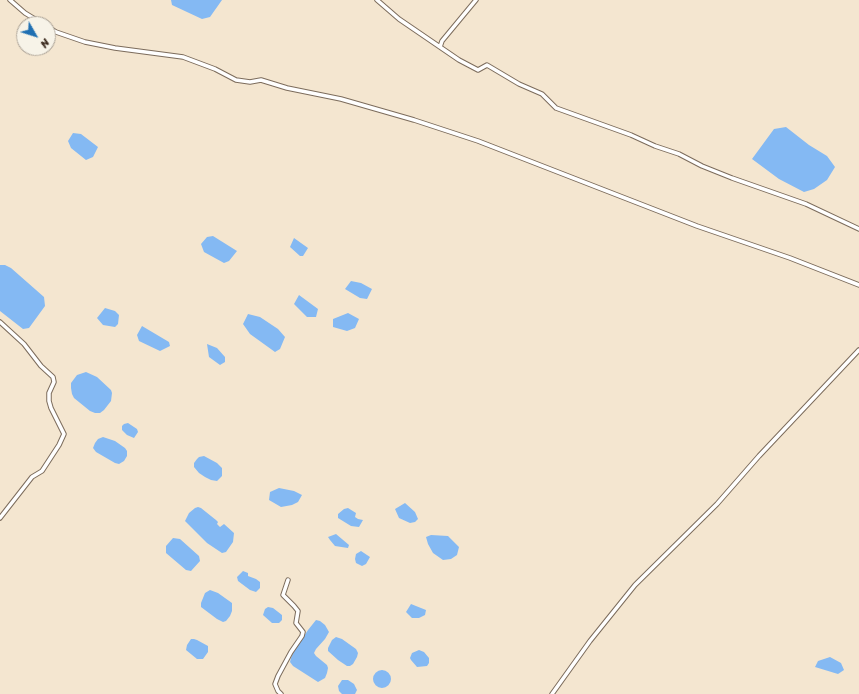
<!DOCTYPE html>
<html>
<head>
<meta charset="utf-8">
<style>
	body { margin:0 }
	#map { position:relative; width:859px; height:694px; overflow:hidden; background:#f4e6d0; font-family:Sriracha,sans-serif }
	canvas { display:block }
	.north { position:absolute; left:16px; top:16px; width:40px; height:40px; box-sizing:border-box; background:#f7f3e8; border:1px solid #aca397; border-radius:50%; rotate:129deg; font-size:11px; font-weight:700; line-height:16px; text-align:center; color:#3b2a1e }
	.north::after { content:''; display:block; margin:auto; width:14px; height:18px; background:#1f6fb2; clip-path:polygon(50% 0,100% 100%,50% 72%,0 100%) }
</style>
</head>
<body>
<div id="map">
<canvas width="859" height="694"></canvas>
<div class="north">N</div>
</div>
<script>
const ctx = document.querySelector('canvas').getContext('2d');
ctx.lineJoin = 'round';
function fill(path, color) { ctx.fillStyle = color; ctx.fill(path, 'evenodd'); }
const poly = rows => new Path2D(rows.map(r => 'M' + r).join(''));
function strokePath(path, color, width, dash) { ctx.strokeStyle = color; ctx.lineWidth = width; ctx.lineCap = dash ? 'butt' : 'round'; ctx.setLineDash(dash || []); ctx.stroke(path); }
fill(poly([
	[171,0,222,0,210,17,202,19,172,5],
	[786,127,809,145,827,156,835,167,827,180,814,189,804,192,779,179,752,159,774,129],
	[73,133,81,134,98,147,93,157,86,160,71,148,68,141],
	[213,236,237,251,229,261,224,263,204,252,201,244,207,237],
	[294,238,308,248,303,256,300,256,290,247],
	[0,265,5,265,11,268,44,297,45,306,29,328,23,329,0,311],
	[351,281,361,283,372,289,367,299,360,298,345,289],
	[299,295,318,309,316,317,307,317,294,304],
	[105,308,115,311,119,315,118,324,115,327,103,325,97,318],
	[348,313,359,319,355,328,347,331,333,327,333,319],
	[248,314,260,317,278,329,285,337,280,349,275,352,250,334,243,324],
	[142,326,169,342,170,346,160,351,139,341,137,335],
	[207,344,217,348,225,357,225,362,220,365,209,357],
	[86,372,97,377,111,390,112,393,111,401,104,410,100,413,95,413,90,411,74,398,72,394,71,388,71,383,77,375],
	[128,423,137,429,138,432,134,438,127,435,122,430,122,426,124,424],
	[103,437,115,441,125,448,127,451,127,456,124,461,119,464,115,463,96,452,93,448,95,443,98,439],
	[204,456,217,463,222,468,222,476,217,481,211,480,205,477,199,473,194,467,194,463,197,459,199,457],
	[279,488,294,491,302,495,298,502,292,505,281,507,269,500,270,492],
	[405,503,415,512,418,519,415,522,410,523,399,518,395,509],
	[198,507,201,508,216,520,218,522,217,524,220,527,224,524,234,533,233,542,226,552,222,553,207,543,185,521,189,513,195,508],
	[348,508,356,513,355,517,358,519,363,520,359,527,351,526,338,518,338,514,344,509],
	[336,534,349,545,348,548,335,546,330,540,328,537],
	[431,535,448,536,459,547,457,555,451,559,443,560,433,553,428,544,426,537],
	[173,538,180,539,199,556,200,561,191,571,186,570,166,553,166,546],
	[361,551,370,557,366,564,362,566,356,563,355,559,356,554],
	[243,571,248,573,248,576,256,579,260,582,260,588,256,592,250,590,238,581,237,577],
	[210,590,218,593,232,603,232,611,230,616,226,621,223,622,217,619,201,607,201,603,205,593],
	[411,604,426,610,425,615,419,618,412,618,406,612],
	[268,607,273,608,282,615,282,620,279,623,272,623,263,615,265,609],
	[316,620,320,621,325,625,329,632,325,639,316,649,314,653,316,656,327,665,328,668,327,673,325,678,318,682,293,666,290,662,291,658,294,651,308,630],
	[336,637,342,639,356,649,358,653,357,657,353,664,350,666,347,666,338,660,328,651,328,648,332,640],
	[191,639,194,639,197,640,208,646,208,652,203,659,197,659,186,650,187,645],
	[419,650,424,652,429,658,429,663,427,666,417,667,411,660,410,658,412,653],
	[830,657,841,663,844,670,838,674,815,667,818,661],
	'373 679a9 9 0 1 1 18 0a9 9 0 1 1-18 0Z',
	[342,680,348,680,354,684,357,690,355,694,342,694,339,691,338,686]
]), '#84b9f3');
const minor = poly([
	[10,0,25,13,43,24],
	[377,0,399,19,459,60,478,70,487,65,519,84,542,94,556,108,631,135,655,146,679,154,702,166,732,178,806,204,859,229],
	[48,27,56,32,85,42,115,48,183,57,215,69,236,80,250,82,261,80,287,88,341,99,414,120,478,141,697,226,790,258,859,285],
	[440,47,442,41,476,0],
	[0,322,24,344,41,366,53,377,54,382,49,393,49,401,51,408,64,434,59,445,42,471,32,477,0,518],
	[281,694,278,691,275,684,278,676,291,652,302,636,303,632,296,623,298,611,294,606,283,595,288,580],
	[552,694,590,641,635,585,717,504,759,456,859,350]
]);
strokePath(minor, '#7c6c5c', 5.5);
strokePath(minor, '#fff', 3.5);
</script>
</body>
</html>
